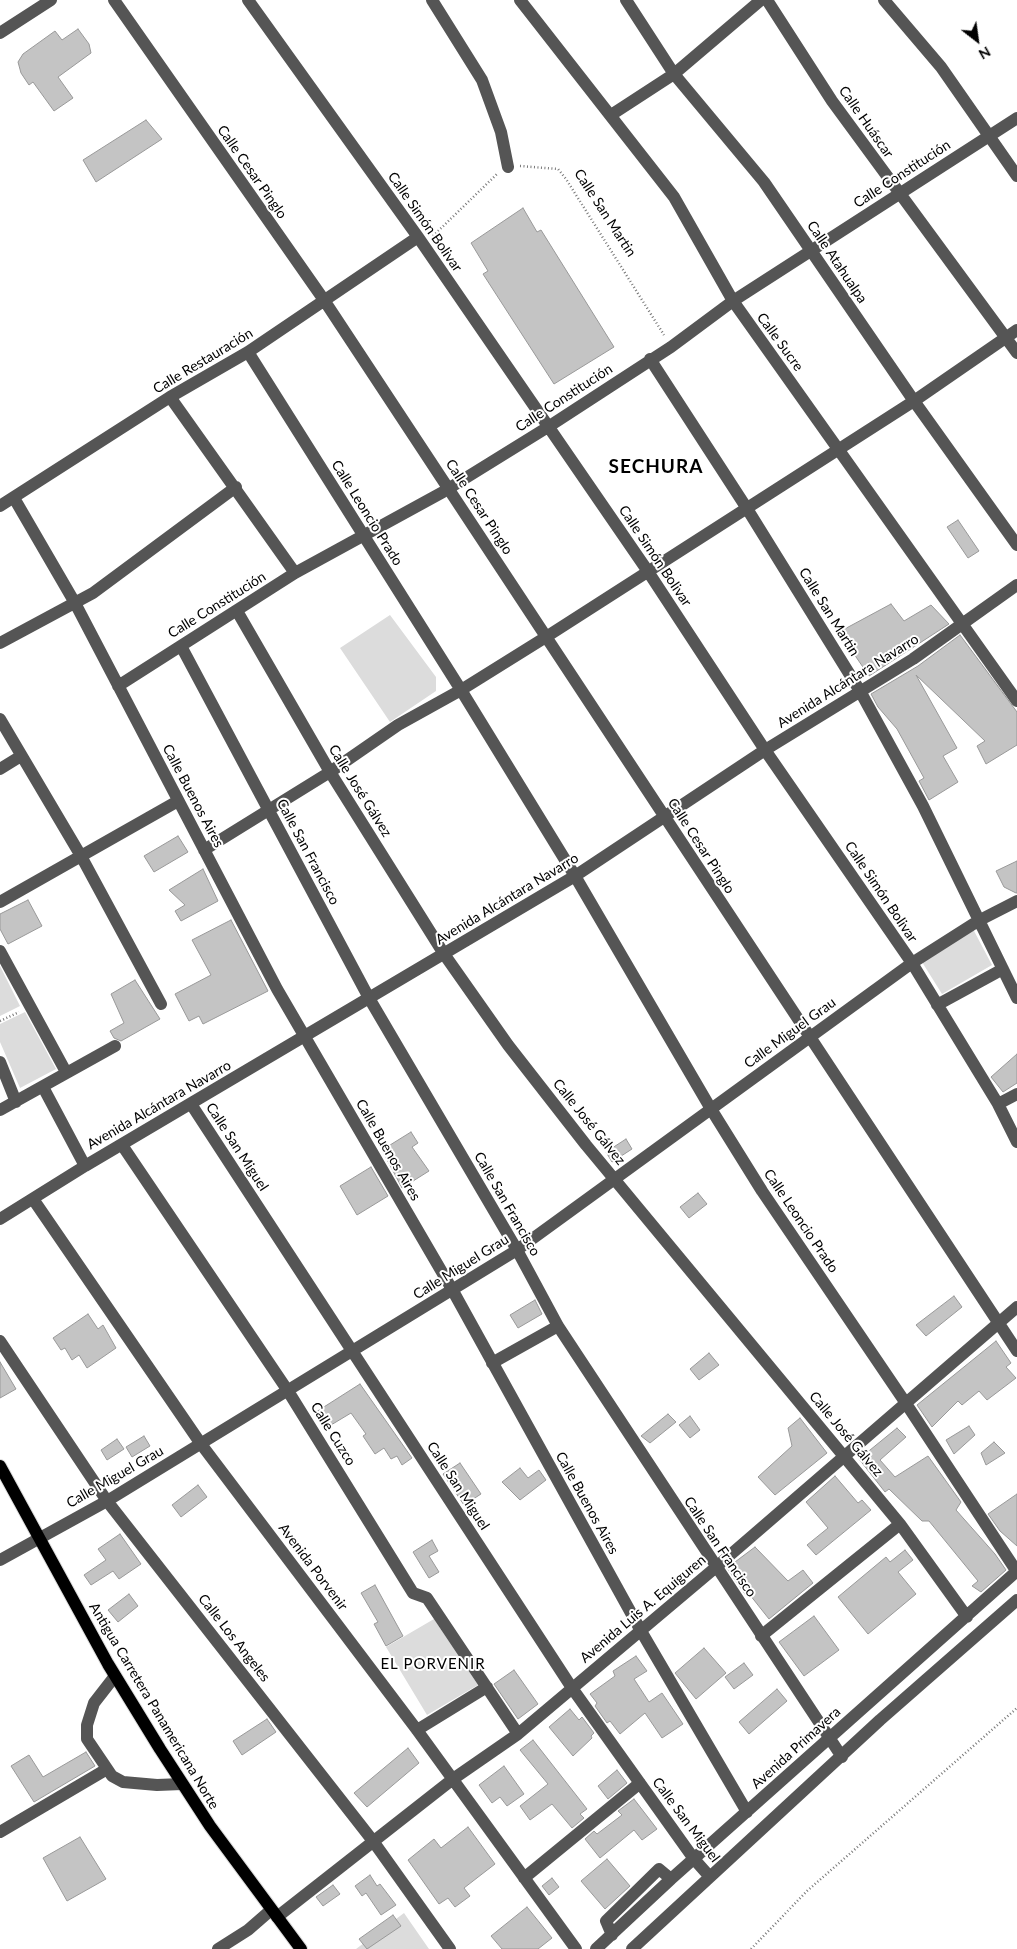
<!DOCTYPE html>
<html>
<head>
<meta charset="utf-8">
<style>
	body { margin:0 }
	#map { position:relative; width:1017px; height:1949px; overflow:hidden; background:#fff; font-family:Lato,sans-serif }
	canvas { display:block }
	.north { position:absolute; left:952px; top:15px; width:50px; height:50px; -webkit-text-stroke:4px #fff; paint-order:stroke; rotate:150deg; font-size:14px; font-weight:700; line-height:20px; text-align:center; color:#000 }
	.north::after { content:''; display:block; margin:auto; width:18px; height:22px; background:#000; clip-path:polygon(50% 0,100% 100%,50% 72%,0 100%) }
</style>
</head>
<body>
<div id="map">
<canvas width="1017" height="1949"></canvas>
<div class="north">N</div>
</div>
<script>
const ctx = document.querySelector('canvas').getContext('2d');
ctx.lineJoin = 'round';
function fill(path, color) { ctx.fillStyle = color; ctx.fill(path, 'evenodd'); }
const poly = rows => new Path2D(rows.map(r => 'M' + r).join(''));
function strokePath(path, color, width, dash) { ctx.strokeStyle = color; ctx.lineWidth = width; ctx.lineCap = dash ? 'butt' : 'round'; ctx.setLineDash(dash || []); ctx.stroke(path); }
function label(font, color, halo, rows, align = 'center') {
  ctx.font = font + ' Lato,sans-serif'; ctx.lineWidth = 4; ctx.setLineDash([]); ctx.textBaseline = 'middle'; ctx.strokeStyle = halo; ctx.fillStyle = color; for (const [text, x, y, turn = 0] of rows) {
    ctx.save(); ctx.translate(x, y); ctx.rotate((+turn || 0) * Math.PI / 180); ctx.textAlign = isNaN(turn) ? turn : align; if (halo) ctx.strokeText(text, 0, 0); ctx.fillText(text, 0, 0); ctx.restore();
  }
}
fill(poly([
	[390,615,436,677,436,691,390,722,340,648],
	[973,929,992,965,942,994,922,962],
	[0,966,20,1006,0,1016],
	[25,1012,56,1069,20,1088,0,1042,0,1024],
	[434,1619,478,1685,427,1715,386,1647],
	[404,1913,429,1949,356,1949]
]), '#dcdcdc');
const building = poly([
	[78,29,89,44,91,53,58,77,73,98,54,111,33,82,29,85,21,73,18,62,23,54,55,31,62,40,78,29],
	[146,120,162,139,96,182,83,160,146,120],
	[523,208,537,232,541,230,614,347,554,384,483,274,488,271,471,243,523,208],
	[958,520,979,551,968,558,947,527,958,520],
	[891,604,904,621,931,605,949,624,869,676,839,632,891,604],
	[960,635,1017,712,1017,745,986,764,977,746,985,741,916,675,957,748,943,756,958,782,929,800,919,781,924,778,897,729,878,707,871,694,918,666,960,635],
	[178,836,188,852,154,872,144,856,178,836],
	[1017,861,1017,893,1016,893,1004,887,996,871,1017,861],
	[203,869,218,901,181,921,175,911,185,905,169,890,203,869],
	[28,900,42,926,8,944,0,929,0,914,28,900],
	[231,920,268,991,203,1024,199,1016,189,1021,175,994,211,975,192,940,231,920],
	[135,980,160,1019,121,1041,114,1038,110,1031,124,1023,111,994,135,980],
	[1017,1054,1017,1083,1003,1092,991,1077,1017,1054],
	[411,1132,418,1143,412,1147,429,1171,402,1188,382,1150,411,1132],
	[626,1139,632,1149,612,1162,606,1152,626,1139],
	[371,1167,388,1196,357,1215,340,1186,371,1167],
	[698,1193,707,1204,689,1218,680,1207,698,1193],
	[954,1296,962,1307,926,1336,916,1325,954,1296],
	[535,1300,542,1314,518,1328,510,1315,535,1300],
	[88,1314,98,1329,103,1325,116,1348,87,1368,79,1355,72,1360,65,1348,61,1350,53,1338,88,1314],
	[996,1341,1011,1363,1006,1367,1016,1378,987,1400,979,1391,962,1405,958,1401,932,1427,917,1405,996,1341],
	[709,1353,719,1365,699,1380,690,1369,709,1353],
	[0,1362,16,1389,0,1398,0,1362],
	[360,1384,412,1458,402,1465,397,1456,391,1459,384,1448,375,1454,363,1436,366,1434,351,1413,326,1428,316,1412,360,1384],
	[668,1414,676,1422,650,1443,641,1436,668,1414],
	[690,1416,700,1430,690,1438,679,1425,690,1416],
	[800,1418,827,1453,775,1495,758,1477,792,1446,788,1428,800,1418],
	[969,1426,975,1435,954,1454,946,1440,969,1426],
	[897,1428,906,1437,880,1460,895,1477,928,1456,961,1502,956,1510,995,1554,1006,1570,981,1592,972,1586,978,1581,929,1521,922,1521,889,1489,885,1492,859,1459,897,1428],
	[144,1436,150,1446,132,1457,126,1447,144,1436],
	[117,1439,124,1449,107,1460,101,1450,117,1439],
	[994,1442,1005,1453,986,1465,981,1453,994,1442],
	[460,1463,481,1494,464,1505,443,1474,460,1463],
	[520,1468,528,1478,539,1470,546,1480,520,1500,502,1482,520,1468],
	[835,1476,858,1503,862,1500,871,1510,816,1555,807,1545,828,1528,806,1502,835,1476],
	[198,1485,207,1497,181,1517,172,1505,198,1485],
	[1017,1494,1017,1546,1000,1531,988,1514,1017,1494],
	[120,1534,141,1564,119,1579,113,1571,91,1585,84,1575,106,1560,98,1549,120,1534],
	[432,1540,438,1551,429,1556,439,1572,429,1578,413,1552,432,1540],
	[755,1547,788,1581,803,1570,813,1583,769,1619,750,1595,747,1597,727,1568,755,1547],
	[905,1550,913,1560,898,1572,916,1594,868,1634,838,1597,886,1557,890,1562,905,1550],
	[375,1585,403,1636,386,1646,374,1624,378,1622,361,1593,375,1585],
	[129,1594,138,1606,118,1622,108,1610,129,1594],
	[814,1616,839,1650,804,1676,779,1642,814,1616],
	[704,1648,726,1673,696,1699,675,1673,704,1648],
	[636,1656,647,1671,634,1679,649,1702,662,1693,683,1724,662,1738,645,1713,620,1734,610,1721,607,1723,595,1706,597,1703,590,1694,615,1676,613,1671,636,1656],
	[744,1663,753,1675,734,1689,725,1677,744,1663],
	[514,1670,538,1704,518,1719,494,1684,514,1670],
	[777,1689,787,1701,749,1734,739,1722,777,1689],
	[570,1709,579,1720,582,1717,594,1733,591,1736,592,1738,573,1756,549,1727,570,1709],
	[267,1719,276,1732,242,1755,233,1741,267,1719],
	[533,1740,587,1809,580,1814,584,1818,572,1828,552,1804,530,1820,520,1806,548,1784,520,1750,533,1740],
	[408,1748,419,1763,367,1807,354,1793,408,1748],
	[86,1752,95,1766,34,1802,11,1766,29,1755,43,1777,86,1752],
	[504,1766,524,1794,507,1806,500,1797,492,1803,479,1785,504,1766],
	[617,1770,627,1783,608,1799,598,1786,617,1770],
	[634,1799,657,1829,642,1840,634,1830,600,1858,585,1839,594,1831,597,1834,622,1815,618,1811,634,1799],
	[468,1827,495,1864,464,1888,470,1896,455,1907,448,1898,439,1904,408,1860,434,1839,441,1848,468,1827],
	[80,1837,106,1879,67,1901,43,1858,80,1837],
	[607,1859,630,1886,605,1909,581,1881,607,1859],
	[370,1875,377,1886,380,1884,396,1905,381,1915,366,1893,362,1896,355,1886,370,1875],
	[552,1878,559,1887,549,1895,542,1886,552,1878],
	[333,1885,340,1894,323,1906,316,1897,333,1885],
	[527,1907,552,1938,538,1949,502,1949,491,1936,527,1907],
	[393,1915,401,1926,367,1949,359,1939,393,1915]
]);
fill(building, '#c4c4c4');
strokePath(building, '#999', 1);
const major = poly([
	[0,1466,108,1664,160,1749,210,1826,301,1949]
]);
strokePath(major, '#dbdbdb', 14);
strokePath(poly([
	[520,166,558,169,566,179,664,335],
	[433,236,497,174],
	[0,1021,19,1012],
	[751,1949,807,1891,1017,1708]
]), '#777', 2.5, [1, 2.5]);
strokePath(poly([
	[114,0,324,300,1017,1351],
	[248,0,418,237,647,570,765,750,912,963,998,1104,1017,1142],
	[432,0,482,80,501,132,508,167],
	[520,0,674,197,733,301,1017,701],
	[626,0,674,74,764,182,914,401,1017,545],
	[767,0,832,101,1017,353],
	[884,0,941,67,1017,176],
	[0,33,51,0],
	[611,115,674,74,761,0],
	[248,352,461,690,575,876,711,1109,762,1191,905,1402,1017,1572],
	[650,359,746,507,860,691,923,806,1017,998],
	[170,397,295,573],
	[14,498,75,603,277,989,453,1291,641,1631,747,1812],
	[0,506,170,397,248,352,418,237],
	[237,611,330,772,444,954,508,1045,586,1145,900,1524,967,1617],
	[0,643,93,593,236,487],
	[181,646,369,998,517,1250,558,1326,842,1757],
	[118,686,295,573,443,492,548,427,671,347,733,301,1017,118],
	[0,719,81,856,161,1004],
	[0,769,21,756],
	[204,850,330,772,398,725,461,690,546,637,914,401,1017,330],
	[0,902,178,801],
	[0,951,66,1072],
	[937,1005,1003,969],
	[0,1062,16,1102],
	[43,1087,85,1166],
	[191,1104,572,1688,694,1859,710,1877],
	[998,1104,1017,1094],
	[0,1110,115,1046],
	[122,1145,288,1391,413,1593,427,1598,518,1734],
	[33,1199,201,1444,417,1730,576,1949],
	[0,1219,85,1166,575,876,765,750,913,659,1017,585],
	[0,1341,107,1501,373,1841,450,1949],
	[492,1363,558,1326],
	[0,1560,107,1501,517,1250,912,963,978,921,1017,901],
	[761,1636,900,1524],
	[115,1676,94,1703,87,1725,87,1739,112,1776,123,1782,157,1785,182,1784],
	[417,1730,487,1687],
	[0,1832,107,1769],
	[524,1878,640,1783],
	[277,1917,453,1779,518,1734,715,1568,1017,1307],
	[612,1935,606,1921,659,1869,671,1879],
	[218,1949,248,1930,271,1910],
	[596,1949,671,1879,1017,1571],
	[632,1949,880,1720,1017,1600]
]), '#555', 12);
strokePath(major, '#000', 12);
label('14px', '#000', '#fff', [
	["Calle Huáscar",866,122,55],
	["Calle Cesar Pinglo",252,172,55],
	["Calle Constitución",902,174,-33],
	["Calle San Martin",605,213,57],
	["Calle Simón Bolivar",425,222,55],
	["Calle Atahualpa",837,262,56],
	["Calle Sucre",780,342,54],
	["Calle Restauración",203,361,-31],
	["Calle Constitución",564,398,-33],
	["Calle Cesar Pinglo",479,507,57],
	["Calle Leoncio Prado",367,513,58],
	["Calle Simón Bolivar",655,556,56],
	["Calle Constitución",217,605,-32],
	["Calle San Martin",829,612,58],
	["Avenida Alcántara Navarro",848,681,-32],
	["Calle José Gálvez",360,791,58],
	["Calle Buenos Aires",193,796,62],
	["Calle Cesar Pinglo",701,846,57],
	["Calle San Francisco",308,852,62],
	["Calle Simón Bolivar",881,892,56],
	["Avenida Alcántara Navarro",507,899,-31],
	["Calle Miguel Grau",790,1033,-36],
	["Avenida Alcántara Navarro",159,1105,-30],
	["Calle José Gálvez",589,1122,51],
	["Calle San Miguel",237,1147,57],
	["Calle Buenos Aires",388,1150,60],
	["Calle San Francisco",507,1204,60],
	["Calle Leoncio Prado",801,1221,56],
	["Calle Miguel Grau",461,1267,-32],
	["Calle Cuzco",333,1434,58],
	["Calle José Gálvez",846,1434,50],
	["Calle Miguel Grau",115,1477,-30],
	["Calle San Miguel",458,1486,57],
	["Calle Buenos Aires",587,1503,61],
	["Calle San Francisco",720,1547,56],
	["Avenida Porvenir",313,1567,53],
	["Avenida Luis A. Equiguren",643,1609,-40],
	["Calle Los Angeles",234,1638,52],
	["Antigua Carretera Panamericana Norte",154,1706,59],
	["Avenida Primavera",796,1748,-42],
	["Calle San Miguel",686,1820,53]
]);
ctx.letterSpacing = '1px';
label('15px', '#000', '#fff', [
	["EL PORVENIR",433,1664]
]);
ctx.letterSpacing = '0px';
ctx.letterSpacing = '1px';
label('bold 19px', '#000', '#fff', [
	["SECHURA",656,467]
]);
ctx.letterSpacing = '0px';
</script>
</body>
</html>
